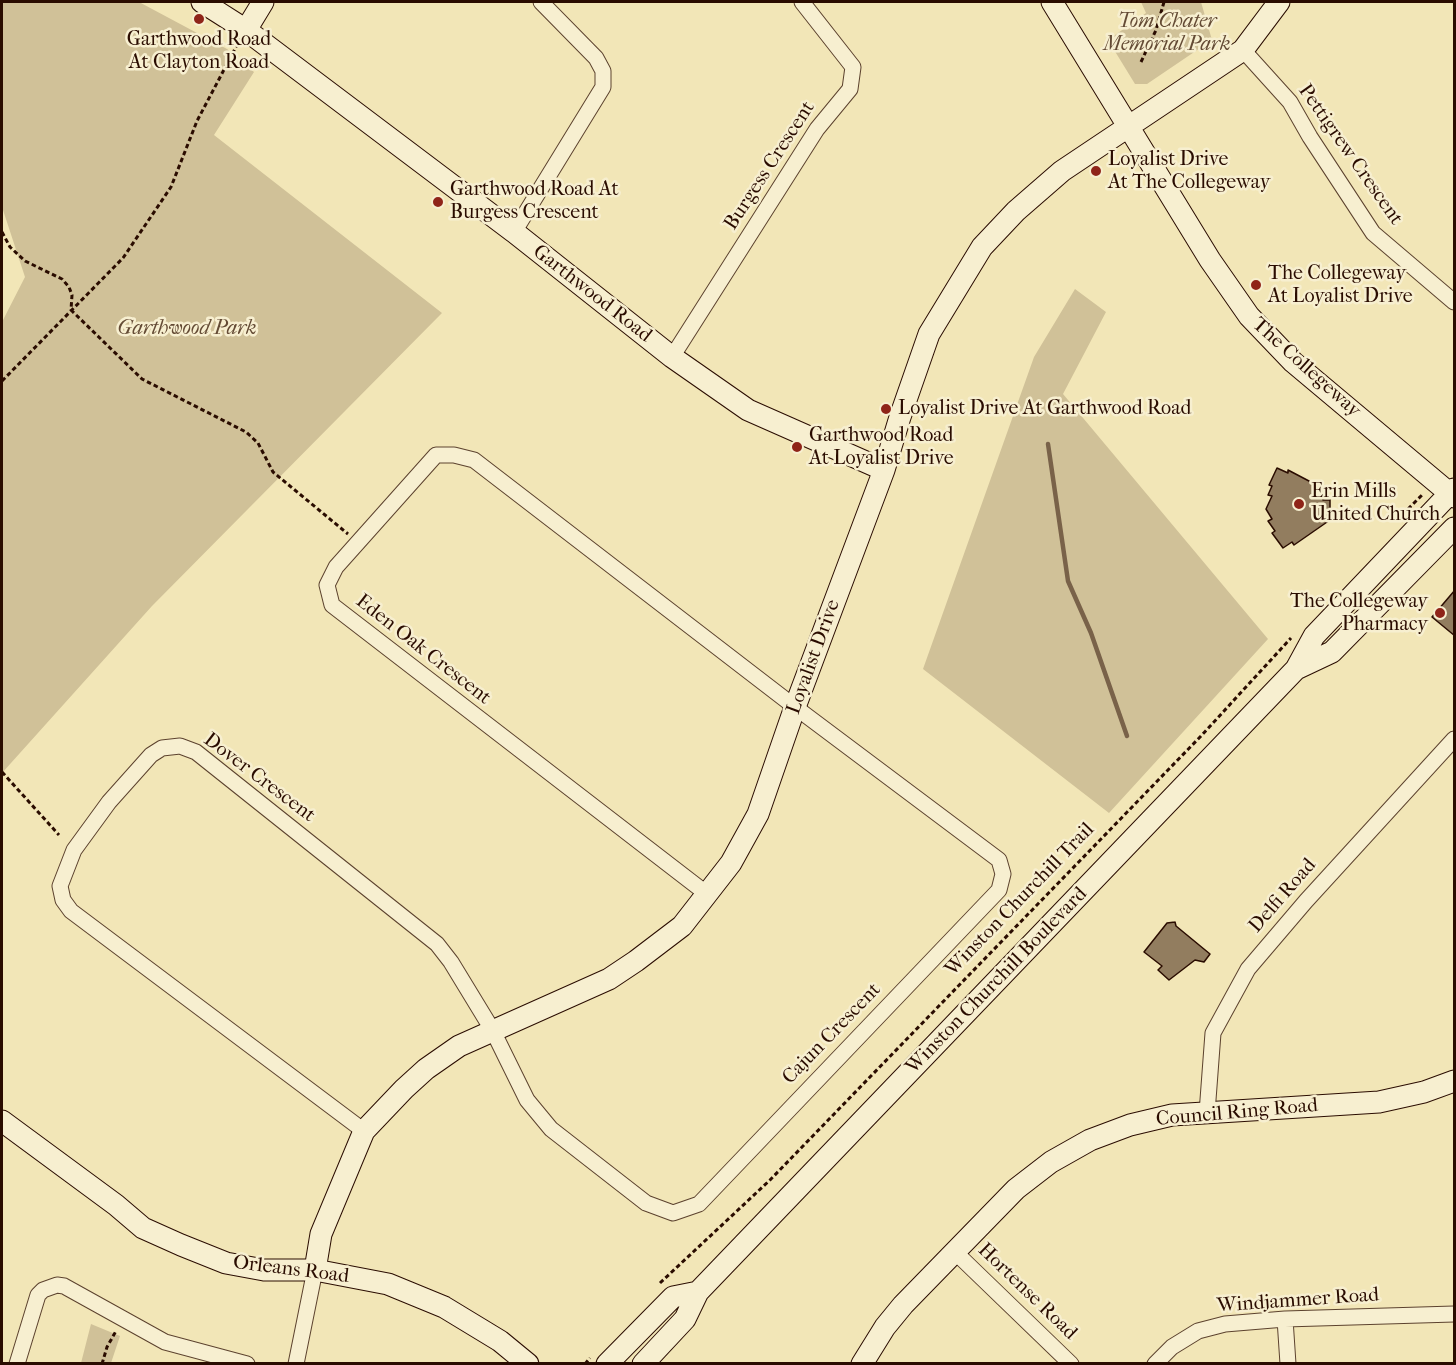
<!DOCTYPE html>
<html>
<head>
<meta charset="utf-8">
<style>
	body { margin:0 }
	#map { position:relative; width:1456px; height:1365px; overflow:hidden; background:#f2e6b7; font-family:"IM FELL French Canon",serif }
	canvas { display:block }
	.frame { position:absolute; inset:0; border:3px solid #2a0c00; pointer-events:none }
</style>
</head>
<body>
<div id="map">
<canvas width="1456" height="1365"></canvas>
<div class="frame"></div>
</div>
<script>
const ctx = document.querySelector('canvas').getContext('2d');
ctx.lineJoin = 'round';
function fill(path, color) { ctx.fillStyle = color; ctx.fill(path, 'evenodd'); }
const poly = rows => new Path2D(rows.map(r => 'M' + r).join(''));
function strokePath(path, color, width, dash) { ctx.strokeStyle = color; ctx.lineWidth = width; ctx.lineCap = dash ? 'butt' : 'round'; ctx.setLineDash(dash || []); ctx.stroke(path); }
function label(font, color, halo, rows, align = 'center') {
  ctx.font = font + ' "IM FELL French Canon",serif'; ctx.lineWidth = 5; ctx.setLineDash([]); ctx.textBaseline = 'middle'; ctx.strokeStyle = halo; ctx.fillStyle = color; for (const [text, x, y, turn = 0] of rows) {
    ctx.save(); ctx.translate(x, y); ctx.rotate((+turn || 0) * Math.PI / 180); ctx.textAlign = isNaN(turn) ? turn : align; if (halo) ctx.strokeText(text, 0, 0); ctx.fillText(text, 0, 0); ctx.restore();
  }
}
fill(poly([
	[2,2,139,2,227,49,254,72,214,135,442,313,152,606,2,773,2,322,25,277,2,207],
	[1141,2,1201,2,1212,40,1147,84,1135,84,1108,40,1146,13],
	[1075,289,1106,312,1063,394,1268,639,1109,813,923,669,1034,357],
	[91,1324,120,1336,111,1363,81,1363]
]), '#d0c198');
strokePath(poly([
	[1048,444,1068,581,1091,633,1127,736]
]), '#796249', 4.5);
const building = poly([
	[1277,468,1288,473,1288,470,1328,491,1323,500,1330,500,1330,515,1328,517,1330,520,1294,545,1292,542,1283,548,1272,533,1275,531,1268,521,1272,519,1266,509,1272,496,1268,495,1272,486,1269,485,1277,468],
	[1455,590,1455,636,1432,617,1455,590],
	[1175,922,1176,926,1210,954,1204,962,1195,960,1169,980,1158,970,1162,966,1144,952,1167,923,1175,922]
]);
fill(building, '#927d5f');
strokePath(building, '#2a0c00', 1.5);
const street = poly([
	[1243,50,1290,102,1310,137,1373,233,1454,302],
	[514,232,603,87,603,71,596,58,541,2],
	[672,357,817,129,850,89,853,67,802,2],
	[1207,1113,1213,1033,1248,969,1306,901,1454,739],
	[364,1131,71,911,63,900,60,886,74,850,109,802,151,755,162,748,180,746,196,752,437,944,451,962,493,1031,527,1100,551,1129,646,1203,673,1213,699,1204,999,890,1003,874,999,860,795,707,474,460,454,455,436,455,336,567,327,585,332,605,707,894],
	[955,1252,1071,1364],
	[1285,1319,1288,1364],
	[17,1364,38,1295,43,1290,57,1285,64,1286,165,1342,247,1364],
	[296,1364,315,1270],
	[1155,1364,1172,1347,1198,1331,1225,1324,1285,1319,1454,1314]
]);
const secondary = poly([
	[202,2,246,30,514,232,672,357,748,410,884,470],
	[1052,2,1210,260,1249,316,1293,362,1454,497],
	[246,30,263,2],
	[1296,669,1332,652,1454,528],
	[2,1121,116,1205,143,1228,181,1245,226,1263,264,1270,315,1270,388,1284,444,1307,500,1341,528,1364],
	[315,1270,321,1234,364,1131,404,1089,426,1069,459,1046,609,979,636,961,682,926,731,863,758,814,795,707,884,470,900,417,929,334,982,247,1016,211,1062,171,1243,50,1279,2],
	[607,1364,673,1297,698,1292],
	[643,1364,685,1319,698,1292,1296,669,1314,636,1454,489],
	[862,1364,885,1327,903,1305,1016,1189,1051,1162,1090,1140,1130,1125,1172,1115,1379,1102,1424,1092,1454,1081]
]);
strokePath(street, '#5c422e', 17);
strokePath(secondary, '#2a0c00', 23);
strokePath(poly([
	[1141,62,1156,30,1164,2],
	[2,232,10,247,25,261,62,279,69,287,72,295,71,310,142,379,246,432,258,443,273,472,348,534],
	[2,381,123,258,171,187,197,121,237,45],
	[1408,509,1422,495],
	[2,772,59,835],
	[660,1283,770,1180,1201,736,1291,638],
	[102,1364,107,1347,116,1331],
	[585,1364,590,1358]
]), '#2a0c00', 3, [4.5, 3]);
strokePath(street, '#f7efd0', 15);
strokePath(secondary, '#f7efd0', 21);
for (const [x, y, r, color] of [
	[199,19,6,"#8f2418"],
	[1096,171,6,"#8f2418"],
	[438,202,6,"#8f2418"],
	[1256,285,6,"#8f2418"],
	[886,409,6,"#8f2418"],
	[797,447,6,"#8f2418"],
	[1299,504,6,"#8f2418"],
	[1440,613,6,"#8f2418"]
]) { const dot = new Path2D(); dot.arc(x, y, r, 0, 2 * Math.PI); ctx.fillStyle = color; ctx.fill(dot); strokePath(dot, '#f7efd0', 2); }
label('italic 20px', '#644b35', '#f7efd0', [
	["Tom Chater",1167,22],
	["Memorial Park",1167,45],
	["Garthwood Park",187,329]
]);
label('20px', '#2a0c00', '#f7efd0', [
	["Garthwood Road",199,40,"center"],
	["At Clayton Road",199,63,"center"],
	["Loyalist Drive",1108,160],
	["At The Collegeway",1108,183],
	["Garthwood Road At",450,190],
	["Burgess Crescent",450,213],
	["The Collegeway",1268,274],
	["At Loyalist Drive",1268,297],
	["Loyalist Drive At Garthwood Road",898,409],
	["Garthwood Road",809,436],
	["At Loyalist Drive",809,459],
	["Erin Mills",1311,492],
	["United Church",1311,515],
	["The Collegeway",1428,602,"right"],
	["Pharmacy",1428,625,"right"]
], 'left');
label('20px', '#2a0c00', '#f7efd0', [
	["Pettigrew Crescent",1350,155,55],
	["Burgess Crescent",770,166,-57],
	["Garthwood Road",592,294,38],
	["The Collegeway",1306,368,42],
	["Eden Oak Crescent",423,650,38],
	["Loyalist Drive",814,657,-70],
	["Dover Crescent",259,778,37],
	["Delfi Road",1283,896,-49],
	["Winston Churchill Trail",1020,900,-46],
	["Winston Churchill Boulevard",997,981,-46],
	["Cajun Crescent",832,1034,-46],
	["Council Ring Road",1237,1113,-5],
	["Orleans Road",291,1270,7],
	["Hortense Road",1027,1292,44],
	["Windjammer Road",1298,1301,-4]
]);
</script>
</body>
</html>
